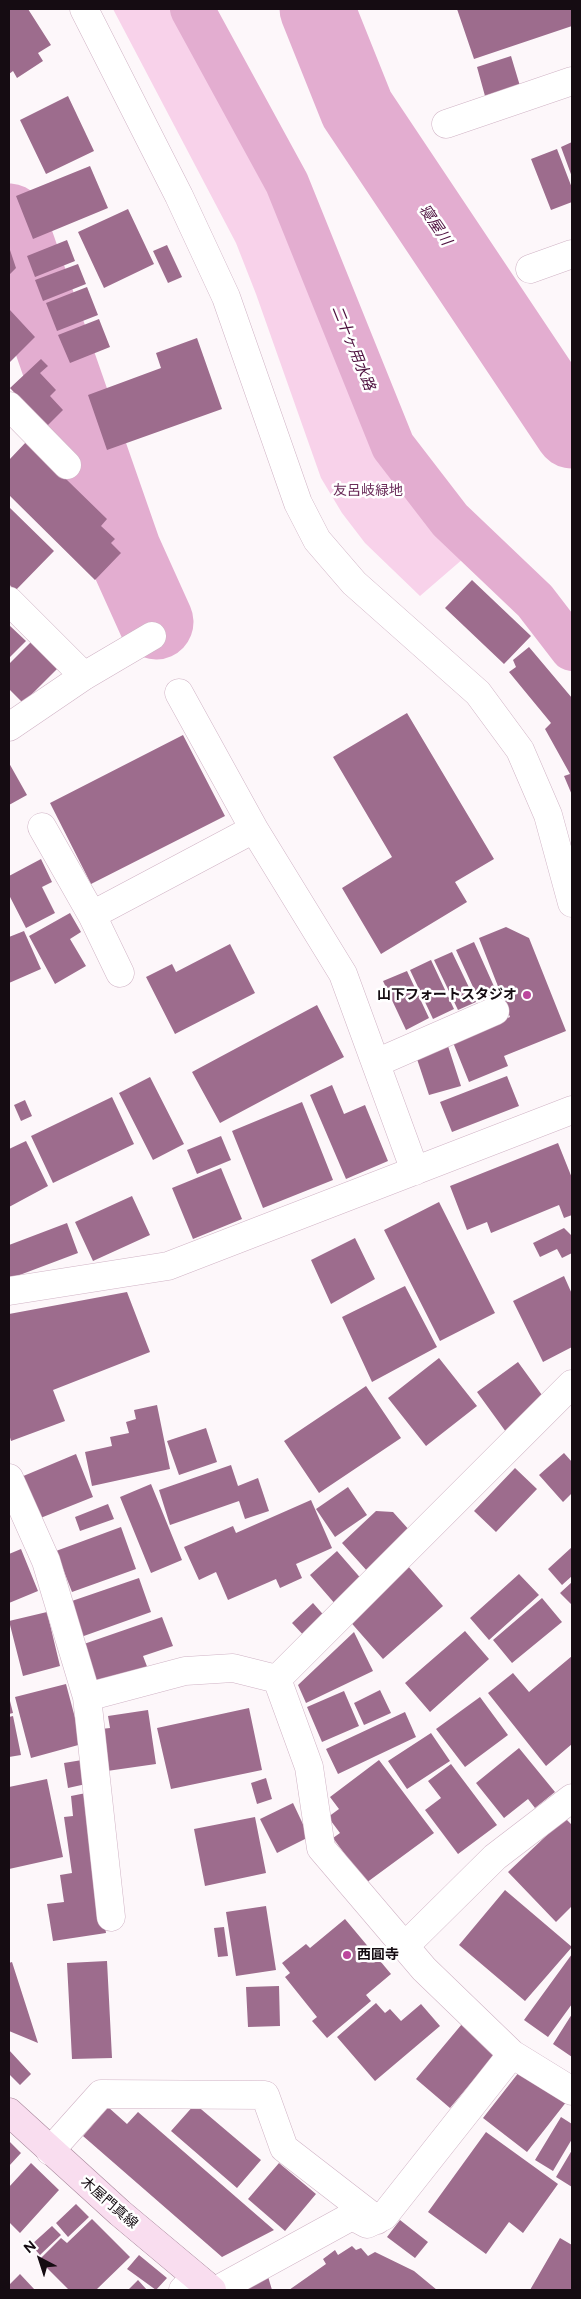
<!DOCTYPE html>
<html>
<head>
<meta charset="utf-8">
<style>
	body { margin:0 }
	#map { position:relative; width:581px; height:2299px; overflow:hidden; background:#fdf7fa; font-family:Figtree,sans-serif }
	canvas { display:block }
	.frame { position:absolute; inset:0; border:10px solid #150c12; pointer-events:none }
	.north { position:absolute; left:15px; top:2234px; width:50px; height:50px; -webkit-text-stroke:4px #fff; paint-order:stroke; rotate:320deg; font-size:14px; font-weight:700; line-height:20px; text-align:center; color:#150c12 }
	.north::after { content:''; display:block; margin:auto; width:18px; height:22px; background:#150c12; clip-path:polygon(50% 0,100% 100%,50% 72%,0 100%) }
</style>
</head>
<body>
<div id="map">
<canvas width="581" height="2299"></canvas>
<div class="frame"></div>
<div class="north">N</div>
</div>
<script>
const ctx = document.querySelector('canvas').getContext('2d');
ctx.lineJoin = 'round';
function fill(path, color) { ctx.fillStyle = color; ctx.fill(path, 'evenodd'); }
const poly = rows => new Path2D(rows.map(r => 'M' + r).join(''));
function strokePath(path, color, width, dash) { ctx.strokeStyle = color; ctx.lineWidth = width; ctx.lineCap = dash ? 'butt' : 'round'; ctx.setLineDash(dash || []); ctx.stroke(path); }
function label(font, color, halo, rows, align = 'center') {
  ctx.font = font + ' Figtree,"Noto Sans JP",sans-serif'; ctx.lineWidth = 5; ctx.setLineDash([]); ctx.textBaseline = 'middle'; ctx.strokeStyle = halo; ctx.fillStyle = color; for (const [text, x, y, turn = 0] of rows) {
    ctx.save(); ctx.translate(x, y); ctx.rotate((+turn || 0) * Math.PI / 180); ctx.textAlign = isNaN(turn) ? turn : align; if (halo) ctx.strokeText(text, 0, 0); ctx.fillText(text, 0, 0); ctx.restore();
  }
}
fill(poly([
	[113,9,174,9,234,128,284,219,305,264,346,385,368,430,414,503,464,558,420,596,365,543,342,513,321,478,256,294,236,243]
]), '#f8d2ea');
strokePath(poly([
	[192,9,287,183,393,446,450,520,535,601,572,649]
]), '#e3add0', 44);
strokePath(poly([
	[317,9,357,109,572,431],
	[9,221,124,551,156,622]
]), '#e3add0', 75);
fill(poly([
	[9,9,28,9,51,45,38,53,43,61,17,78,13,71,9,74],
	[457,9,572,9,572,26,474,59],
	[511,56,520,86,485,96,477,67],
	[68,96,94,151,46,174,20,120],
	[572,142,572,177,561,147],
	[557,149,572,188,572,202,551,210,531,159],
	[90,166,108,208,33,239,16,196],
	[128,209,154,264,104,288,78,232],
	[67,240,75,261,35,277,27,256],
	[167,245,182,277,168,283,153,251],
	[9,247,16,268,9,275],
	[78,264,86,284,43,301,35,280],
	[87,287,98,315,57,331,46,303],
	[9,309,35,337,9,363],
	[99,319,110,347,70,363,58,335],
	[197,338,222,409,107,450,88,395,161,368,156,353],
	[41,359,48,366,40,373,56,390,50,396,63,410,43,430,25,404,10,388],
	[27,441,107,519,101,526,115,539,111,543,121,553,95,580,9,495,9,460],
	[9,507,54,551,15,591,9,584],
	[472,580,531,636,504,664,445,608],
	[9,625,26,641,9,658],
	[32,641,58,668,23,703,9,689,9,664],
	[529,647,572,698,572,795,564,776,570,774,545,729,551,723,509,672,516,667,513,660],
	[407,713,494,859,455,882,467,902,381,954,342,888,392,857,333,757],
	[183,735,225,816,91,884,50,803],
	[9,763,27,795,9,805],
	[41,859,52,882,42,887,55,913,26,928,9,895,9,876],
	[70,913,81,932,70,939,86,966,55,984,29,936],
	[506,927,529,938,566,1031,504,1056,508,1066,469,1082,452,1040,510,1017,479,938],
	[24,931,41,969,9,983,9,937],
	[474,942,497,993,479,1000,456,950],
	[230,944,255,993,175,1034,146,977,172,964,176,972],
	[452,952,476,1002,458,1010,434,960],
	[431,960,454,1009,433,1019,410,970],
	[407,971,429,1018,406,1030,383,981],
	[317,1005,344,1057,220,1123,192,1072],
	[448,1046,461,1086,429,1095,416,1056],
	[507,1076,519,1106,452,1132,440,1102],
	[150,1077,184,1144,153,1160,119,1093],
	[332,1085,344,1114,365,1105,388,1161,346,1179,310,1095],
	[112,1097,134,1144,53,1183,31,1136],
	[25,1100,32,1116,21,1121,14,1105],
	[302,1102,333,1180,263,1208,232,1131],
	[221,1136,231,1160,197,1174,187,1150],
	[26,1141,48,1186,9,1207,9,1149],
	[558,1143,572,1178,572,1215,564,1218,559,1205,491,1233,487,1222,467,1230,450,1186],
	[221,1168,242,1219,193,1239,172,1188],
	[132,1196,150,1235,93,1261,75,1222],
	[439,1202,495,1313,440,1341,384,1230],
	[67,1223,78,1253,9,1279,9,1245],
	[564,1228,572,1236,572,1253,562,1258,557,1249,540,1257,533,1243],
	[355,1238,375,1279,331,1304,311,1260],
	[564,1276,572,1294,572,1347,543,1362,513,1301],
	[405,1286,437,1347,372,1382,342,1317],
	[127,1292,150,1352,53,1390,65,1421,11,1441,9,1434,9,1314],
	[439,1358,477,1406,426,1446,388,1398],
	[518,1362,547,1402,506,1432,477,1392],
	[366,1386,401,1438,319,1493,284,1441],
	[157,1405,170,1469,92,1486,85,1452,112,1446,110,1437,129,1433,126,1422,136,1419,134,1410],
	[206,1428,217,1462,179,1475,167,1441],
	[564,1453,572,1462,572,1493,563,1502,539,1475],
	[76,1454,93,1497,38,1519,21,1477],
	[231,1465,238,1486,258,1478,269,1511,245,1519,239,1501,170,1525,159,1490],
	[515,1468,537,1489,496,1532,474,1511],
	[151,1484,182,1560,151,1573,120,1497],
	[348,1487,367,1515,335,1537,316,1509],
	[311,1500,332,1548,296,1564,302,1578,280,1588,276,1579,228,1600,216,1572,199,1580,184,1547,233,1526,236,1533],
	[108,1504,114,1519,80,1531,75,1517],
	[376,1511,393,1512,411,1532,368,1572,342,1543],
	[121,1527,136,1569,72,1592,56,1551],
	[572,1547,572,1576,562,1585,548,1569],
	[21,1549,38,1591,9,1603,9,1554],
	[337,1551,364,1582,336,1605,310,1575],
	[407,1565,443,1606,383,1659,347,1618],
	[519,1574,539,1595,489,1640,470,1618],
	[139,1578,151,1612,81,1637,69,1602],
	[572,1582,572,1605,560,1593],
	[542,1598,562,1622,512,1663,493,1640],
	[313,1603,328,1620,307,1639,292,1623],
	[47,1612,60,1666,23,1676,9,1621],
	[162,1617,173,1646,143,1656,148,1669,96,1687,81,1645],
	[465,1631,489,1659,430,1712,405,1683],
	[354,1632,373,1671,306,1703,298,1685],
	[572,1656,572,1744,546,1766,488,1693,513,1673,529,1692],
	[66,1684,82,1744,31,1758,15,1697],
	[380,1690,391,1713,364,1725,354,1703],
	[344,1691,359,1726,322,1742,307,1707],
	[9,1697,13,1713,9,1714],
	[480,1697,508,1735,465,1767,436,1729],
	[249,1708,262,1770,171,1789,157,1728],
	[148,1710,156,1764,107,1771,101,1729,110,1728,108,1716],
	[405,1712,416,1737,338,1774,326,1749],
	[13,1716,21,1755,9,1757,9,1717],
	[431,1733,450,1761,407,1789,388,1761],
	[519,1748,555,1792,535,1808,528,1799,504,1818,476,1783],
	[82,1760,86,1784,68,1788,64,1763],
	[379,1760,434,1833,366,1883,333,1838,340,1833,328,1817,339,1809,330,1797],
	[451,1764,497,1825,458,1854,425,1810,441,1798,428,1781],
	[266,1778,272,1799,257,1804,251,1783],
	[47,1779,63,1857,9,1869,9,1787],
	[86,1793,106,1933,53,1941,47,1904,64,1902,60,1875,72,1873,64,1817,73,1816,71,1796],
	[293,1803,309,1837,277,1853,260,1819],
	[255,1817,266,1873,205,1886,194,1829],
	[565,1818,572,1825,572,1906,556,1922,508,1872],
	[505,1890,572,1947,525,2001,459,1945],
	[266,1906,276,1970,236,1976,226,1912],
	[345,1919,391,1974,366,1995,371,2001,327,2038,312,2021,317,2017,285,1977,290,1973,282,1963,306,1944,310,1948],
	[224,1927,228,1956,218,1957,214,1928],
	[572,1954,572,2004,548,2037,524,2020],
	[107,1961,112,2058,72,2059,67,1963],
	[12,1962,38,2043,9,2031,9,1963],
	[279,1986,280,2026,248,2027,246,1987],
	[376,2003,385,2013,390,2009,401,2021,421,2004,440,2026,375,2081,337,2037],
	[572,2014,572,2057,553,2044],
	[462,2024,496,2053,450,2108,416,2079],
	[9,2050,31,2074,20,2085,9,2074],
	[523,2067,567,2101,527,2152,483,2118],
	[195,2104,261,2160,237,2188,171,2131],
	[108,2107,127,2124,138,2112,274,2230,222,2257,83,2136],
	[561,2117,572,2124,572,2139,553,2171,535,2160],
	[486,2132,558,2184,523,2233,509,2222,486,2254,428,2212],
	[9,2141,21,2153,9,2166],
	[572,2150,572,2187,556,2177],
	[31,2163,59,2190,20,2233,9,2222,9,2187],
	[279,2163,316,2194,285,2231,248,2199],
	[76,2204,89,2217,68,2237,56,2223],
	[92,2219,130,2257,96,2290,69,2290,39,2260,61,2238,67,2243],
	[400,2220,428,2242,415,2258,387,2237],
	[52,2226,61,2235,40,2255,31,2245],
	[560,2238,572,2245,572,2290,530,2290],
	[352,2246,356,2250,361,2248,368,2256,375,2252,414,2271,437,2290,289,2290,326,2264,323,2259,335,2250,338,2255],
	[139,2255,167,2278,156,2290,127,2269],
	[267,2273,272,2290,248,2290,243,2286],
	[20,2274,35,2290,9,2290,9,2285],
	[138,2280,147,2290,128,2290]
]), '#9d6c8d');
const minor = poly([
	[84,9,179,196,226,297,298,503,317,540,354,583,478,693,520,750,548,815,572,903],
	[446,124,572,81],
	[530,269,572,254],
	[9,406,67,465],
	[9,601,84,676],
	[179,693,254,829],
	[9,727,84,676,152,636],
	[42,827,92,915,120,973],
	[92,915,254,829,343,974,415,1171],
	[376,1063,495,1011],
	[9,1291,168,1266,572,1110],
	[9,1478,46,1561,87,1697,111,1917],
	[277,1679,572,1384],
	[87,1697,185,1671,233,1668,277,1679,309,1767,321,1848,424,1969,512,2054,572,2091],
	[405,1946,495,1857,572,1798],
	[50,2151,101,2094,265,2095,284,2148,377,2220],
	[183,2290,195,2278],
	[217,2290,352,2216,367,2224,384,2216,512,2054]
]);
const major = poly([
	[9,2112,120,2213,212,2290]
]);
strokePath(minor, '#d0b3c5', 29);
strokePath(major, '#a7869b', 29);
strokePath(minor, '#fff', 28);
strokePath(major, '#f9ddef', 28);
for (const [x, y, r, color] of [
	[527,995,5,"#bc469d"],
	[347,1955,5,"#bc469d"]
]) { const dot = new Path2D(); dot.arc(x, y, r, 0, 2 * Math.PI); ctx.fillStyle = color; ctx.fill(dot); strokePath(dot, '#fff', 2); }
label('14px', '#6b2c5a', '#fff', [
	["友呂岐緑地",368,491]
]);
label('bold 14px', '#150c12', '#fff', [
	["山下フォートスタジオ",517,995],
	["西圓寺",357,1955,"left"]
], 'right');
label('14px', '#150c12', '#fff', [
	["木屋門真線",109,2203,41]
]);
label('italic 15px', '#4e103f', '#fff', [
	["寝屋川",435,225,56],
	["二十ヶ用水路",353,348,68]
]);
</script>
</body>
</html>
